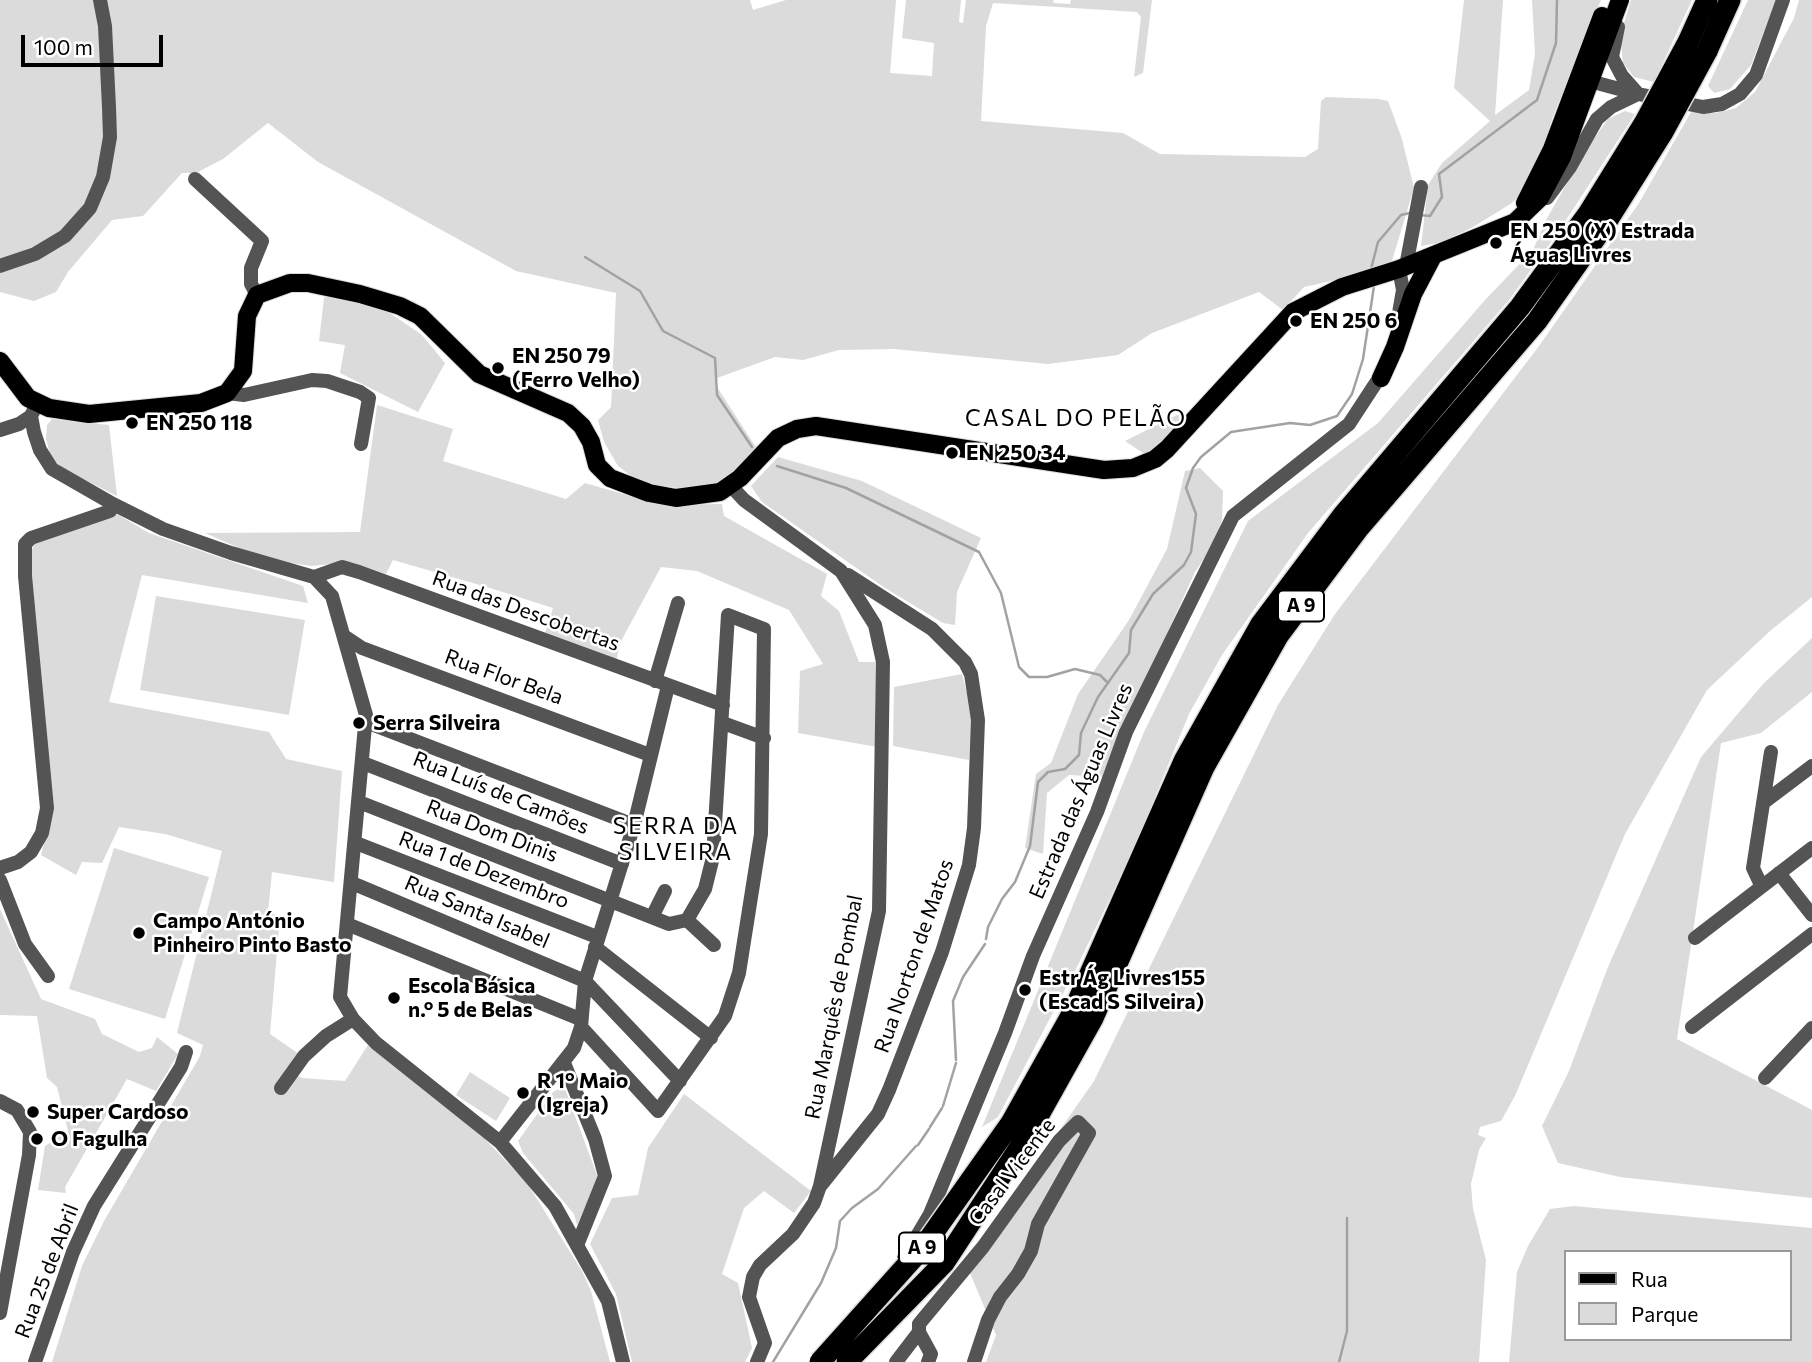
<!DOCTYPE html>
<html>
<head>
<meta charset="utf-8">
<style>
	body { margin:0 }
	#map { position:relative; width:1812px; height:1362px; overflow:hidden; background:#fff; font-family:Commissioner,sans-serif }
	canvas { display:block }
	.legend { position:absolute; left:1564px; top:1250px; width:228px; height:91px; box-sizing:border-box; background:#fff; border:2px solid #999; margin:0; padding:9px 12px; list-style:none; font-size:21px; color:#000 }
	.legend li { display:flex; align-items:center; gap:14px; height:35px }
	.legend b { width:35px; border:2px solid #999 }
	.scale { position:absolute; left:21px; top:35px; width:142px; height:32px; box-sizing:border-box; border:4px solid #000; border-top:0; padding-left:9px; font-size:21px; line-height:24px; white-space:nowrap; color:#000; -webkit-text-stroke:5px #fff; paint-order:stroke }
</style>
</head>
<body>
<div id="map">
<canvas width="1812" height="1362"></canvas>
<ul class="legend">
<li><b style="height:9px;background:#000"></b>Rua</li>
<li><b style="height:19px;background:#dbdbdb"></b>Parque</li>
</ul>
<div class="scale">100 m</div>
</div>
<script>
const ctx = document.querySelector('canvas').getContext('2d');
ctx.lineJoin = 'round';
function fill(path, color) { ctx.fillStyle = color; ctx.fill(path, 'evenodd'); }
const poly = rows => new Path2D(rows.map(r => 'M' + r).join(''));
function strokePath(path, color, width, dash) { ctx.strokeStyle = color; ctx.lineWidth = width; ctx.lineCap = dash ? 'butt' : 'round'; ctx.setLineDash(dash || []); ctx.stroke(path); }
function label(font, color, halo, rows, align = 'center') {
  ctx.font = font + ' Commissioner,sans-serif'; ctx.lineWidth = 5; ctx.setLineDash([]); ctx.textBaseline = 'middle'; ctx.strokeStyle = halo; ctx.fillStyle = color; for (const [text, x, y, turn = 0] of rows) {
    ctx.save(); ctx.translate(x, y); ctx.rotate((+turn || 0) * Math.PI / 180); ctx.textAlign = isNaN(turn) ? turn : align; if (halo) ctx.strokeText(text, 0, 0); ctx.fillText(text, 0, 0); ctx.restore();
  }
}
fill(poly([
	[0,0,750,0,753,10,786,0,896,0,890,73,932,76,934,43,902,38,906,0,961,0,959,22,963,23,966,0,1053,0,1054,3,1070,4,1071,0,1152,0,1143,73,1134,77,1141,17,1137,12,993,3,986,26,981,121,1123,133,1160,154,1305,157,1318,149,1321,101,1326,97,1379,99,1388,101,1402,139,1414,188,1391,264,1350,277,1304,287,1283,310,1259,292,1152,333,1118,355,1048,364,894,349,839,350,803,360,775,357,717,378,717,387,757,449,724,480,713,485,678,488,639,482,618,466,604,442,598,420,611,407,616,293,516,271,318,162,268,123,223,159,196,173,182,173,143,216,112,220,68,272,56,292,34,301,0,292],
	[1464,0,1503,0,1495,115,1529,90,1535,54,1532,0,1601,0,1552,119,1540,159,1523,191,1512,203,1473,227,1442,242,1421,246,1428,185,1442,163,1490,121,1454,88],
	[1631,0,1692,0,1654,82,1634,77,1623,63,1620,36],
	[1748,0,1776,0,1751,65,1730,89,1714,93,1708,86],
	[1799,0,1812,0,1812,597,1770,631,1707,690,1625,834,1515,1096,1501,1121,1480,1127,1478,1135,1486,1138,1479,1150,1471,1184,1473,1209,1486,1260,1479,1362,986,1362,996,1335,964,1259,999,1217,1094,1081,1278,705,1335,614,1539,346,1639,203,1691,112,1716,113,1736,108,1755,92,1794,18],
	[1625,111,1635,114,1557,234,1509,300,1308,533,1222,655,1189,714,1134,848,1077,967,998,1117,982,1127,1144,732,1248,521,1378,423,1485,300,1533,250,1546,220,1587,148,1608,119],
	[332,294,387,311,422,335,445,363,418,412,340,373,345,345,319,341,324,298],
	[377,405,453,429,443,461,566,499,585,483,661,505,722,504,724,516,827,574,821,596,839,611,859,662,877,662,877,747,798,733,800,671,823,664,789,610,697,571,661,567,620,643,616,662,545,633,553,608,490,588,393,560,386,574,351,562,312,566,266,560,205,533,360,532],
	[1181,413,1178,424,1149,457,1125,441],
	[52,419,109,425,117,496,65,470,51,458,46,439,47,425],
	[778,457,862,481,981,538,957,592,955,625,943,623,885,588,762,502,751,486],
	[1200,468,1223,491,1222,520,1215,542,1195,572,1102,777,1069,775,1047,793,1043,854,1025,848,1036,774,1051,763,1078,694,1129,620,1167,549,1185,471],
	[117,514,149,533,303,586,308,603,142,575,109,702,269,732,286,759,342,771,334,882,272,872,268,912,280,916,270,1034,299,1054,286,1069,302,1078,345,1081,368,1045,484,1138,527,1183,582,1271,591,1291,610,1362,52,1362,82,1266,104,1221,200,1056,203,1045,177,1033,222,851,165,834,119,827,102,863,82,862,76,875,41,855,51,817,28,557,36,542],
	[156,596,305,620,289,715,140,690],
	[1812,638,1812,692,1761,733,1721,743,1677,1039,1812,1110,1812,1198,1620,1177,1558,1163,1542,1126,1569,1071,1608,967,1701,757,1764,683],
	[962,674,973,717,969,760,893,746,894,687],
	[114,848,209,877,165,1019,69,989],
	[0,909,41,999,95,1019,102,1034,139,1052,152,1048,157,1037,178,1054,156,1091,127,1079,65,1187,66,1193,38,1190,45,1146,68,1131,57,1087,47,1078,37,1016,0,1015],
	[470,1072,510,1098,496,1121,456,1095],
	[564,1086,598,1178,577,1225,574,1214,523,1153,518,1141,553,1092],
	[684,1094,811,1191,794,1213,764,1191,744,1208,722,1274,738,1283,752,1348,745,1362,632,1362,616,1294,590,1244,612,1198,638,1195,648,1148],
	[1574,1206,1812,1228,1812,1362,1509,1362,1517,1272,1528,1246,1550,1209],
	[1565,1252,1789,1252,1789,1339,1565,1339]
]), '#dbdbdb');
strokePath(poly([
	[1420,215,1430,216,1442,197,1439,174,1537,100,1556,43,1557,0],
	[585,257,640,291,663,331,715,358,717,395,752,447],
	[1371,269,1378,242,1401,215,1410,213],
	[777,466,846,488,979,552,1001,593,1019,667,1029,677,1047,677,1075,669,1100,675,1108,683],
	[986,939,988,927,1002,899,1015,882,1030,846,1038,782,1048,772,1065,769,1079,755,1081,733,1098,697,1129,653,1131,630,1153,594,1184,565,1191,552,1196,514,1186,488,1193,468,1201,457,1231,432,1290,423,1310,425,1337,416,1352,394,1363,359,1374,286],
	[956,1060,953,1001,963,977,985,944],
	[943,1106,956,1063],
	[930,1127,942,1108],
	[918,1145,929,1129],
	[773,1362,821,1283,836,1248,840,1221,852,1208,878,1189,916,1146],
	[1339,1362,1347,1331,1347,1218]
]), '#a2a2a2', 2.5);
const major = poly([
	[1525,203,1552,149,1602,16],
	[0,361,28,398,49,408,89,414,201,403,227,393,243,371,247,316,257,295,290,283,308,283,360,294,400,306,420,316,479,374,568,413,582,426,591,442,597,465,610,478,649,493,676,498,720,492,740,478,778,438,797,429,816,426,1104,470,1133,468,1155,459,1167,449,1293,312,1342,287,1399,269,1515,222,1540,198,1562,157,1620,0],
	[1381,378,1395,347,1413,294,1433,256]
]);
const highway = poly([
	[1688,42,1707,0],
	[1707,51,1730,0],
	[1011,1123,1073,1012,1184,761,1261,624,1343,515,1520,307,1588,214,1645,122],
	[1027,1136,1093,1018,1204,767,1278,636,1358,529,1537,321,1604,226,1663,132]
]);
strokePath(major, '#dbdbdb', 20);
strokePath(highway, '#dbdbdb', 24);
strokePath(poly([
	[1618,27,1612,57,1622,76,1638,94],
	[1582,79,1638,94,1703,107,1722,104,1740,94,1756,75,1783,0],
	[195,179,262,241,251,268,251,284,257,295],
	[1547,198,1570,167,1597,119,1611,107,1638,94],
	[0,266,35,254,65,236,90,208,103,177,110,137,109,107,105,26,100,0],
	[1406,266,1421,187],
	[1398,319,1403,290,1399,269],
	[227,393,244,395,312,380,327,381,360,392,369,398,361,444],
	[37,404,31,416,34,432,40,450,52,469,113,504,163,529,231,553,314,577,332,596,366,715,340,997,353,1019,376,1043,500,1142,555,1206,608,1301,623,1362],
	[0,430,19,424,31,416],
	[731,486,744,500,841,571,875,625,883,662,879,911,820,1186,814,1203,793,1234,760,1265,753,1277,749,1297,765,1343,757,1362],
	[314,577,342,567,359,572,723,705],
	[344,636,362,648,650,755],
	[655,681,678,603],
	[366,722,634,825],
	[723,723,764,738],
	[363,763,622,864],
	[359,802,669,924,687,920,705,889,713,857,728,615,764,629,761,834,739,973,725,1016,658,1111,581,1027],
	[1763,803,1812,766],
	[356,843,597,937],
	[0,868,18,862,31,852,42,833,47,808,25,576,25,544,31,538,110,511,113,504],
	[1779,873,1812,915],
	[0,880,25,944,48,976],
	[352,883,585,981,680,1081],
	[1761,885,1753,868,1771,752],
	[652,917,665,891],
	[687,920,714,945],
	[347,924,580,1019],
	[1695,938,1812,848],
	[595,947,711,1038],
	[1692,1027,1812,934],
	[564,1063,595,1139,605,1176,578,1243],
	[1765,1078,1812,1028],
	[281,1088,304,1056,326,1036,353,1019],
	[0,1101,17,1110,30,1132,29,1155,0,1313],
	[500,1142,574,1048,581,1027,585,981,634,825,668,686],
	[821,1185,878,1114,889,1090,942,952,969,865,974,828,978,720,971,674,965,662,932,629,848,575],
	[904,1258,930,1214,1005,1033,1033,956,1097,812,1126,732,1233,516,1349,424,1385,369],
	[919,1332,931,1354,928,1362],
	[35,1362,73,1252,94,1206,181,1067,186,1052],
	[896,1362,919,1332,919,1324,983,1247,1059,1141,1078,1122,1089,1133,1038,1224,1031,1251,1018,1274,1000,1297,988,1320,974,1362]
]), '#545454', 14);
strokePath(major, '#000', 18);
strokePath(highway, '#000', 21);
const highwayBridge = poly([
	[1645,122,1688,42],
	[1663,132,1707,51],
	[820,1362,924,1246,1011,1123],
	[847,1362,944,1263,1027,1136]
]);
strokePath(highwayBridge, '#dbdbdb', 24, []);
strokePath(highwayBridge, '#000', 21);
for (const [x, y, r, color] of [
	[1496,243,7,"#000"],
	[1296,321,7,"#000"],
	[498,368,7,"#000"],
	[132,423,7,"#000"],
	[952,453,7,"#000"],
	[359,723,7,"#000"],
	[139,933,7,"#000"],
	[1025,990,7,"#000"],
	[394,998,7,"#000"],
	[523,1093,7,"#000"],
	[33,1112,7,"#000"],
	[37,1139,7,"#000"]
]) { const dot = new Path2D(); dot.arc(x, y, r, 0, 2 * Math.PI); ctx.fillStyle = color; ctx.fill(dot); strokePath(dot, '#fff', 2.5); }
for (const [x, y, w] of [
	[1301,606,46],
	[922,1248,46]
]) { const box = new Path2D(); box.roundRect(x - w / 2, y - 15.5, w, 31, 5); ctx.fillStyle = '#fff'; ctx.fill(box); strokePath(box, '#000', 2); }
label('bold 19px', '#000', null, [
	["A 9",1301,606],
	["A 9",922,1248]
]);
label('bold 21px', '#000', '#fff', [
	["EN 250 (X) Estrada",1510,231],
	["Águas Livres",1510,255],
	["EN 250 6",1310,321],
	["EN 250 79",512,356],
	["(Ferro Velho)",512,380],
	["EN 250 118",146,423],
	["EN 250 34",966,453],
	["Serra Silveira",373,723],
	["Campo António",153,921],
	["Pinheiro Pinto Basto",153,945],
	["Estr Ág Livres155",1039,978],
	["(Escad S Silveira)",1039,1002],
	["Escola Básica",408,986],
	["n.º 5 de Belas",408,1010],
	["R 1º Maio",537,1081],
	["(Igreja)",537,1105],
	["Super Cardoso",47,1112],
	["O Fagulha",51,1139]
], 'left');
label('21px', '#000', '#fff', [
	["Rua das Descobertas",526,611,20],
	["Rua Flor Bela",504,677,20],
	["Estrada das Águas Livres",1081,791,-67],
	["Rua Luís de Camões",501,793,22],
	["Rua Dom Dinis",492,831,21],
	["Rua 1 de Dezembro",484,870,21],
	["Rua Santa Isabel",477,912,23],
	["Rua Norton de Matos",914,956,-71],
	["Rua Marquês de Pombal",834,1007,-79],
	["Casal Vicente",1012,1172,-53],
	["Rua 25 de Abril",47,1271,-69]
]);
ctx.letterSpacing = '2px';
label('23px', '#000', '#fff', [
	["CASAL DO PELÃO",1076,418],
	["SERRA DA",676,826],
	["SILVEIRA",676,852]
]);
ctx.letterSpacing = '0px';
</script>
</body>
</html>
